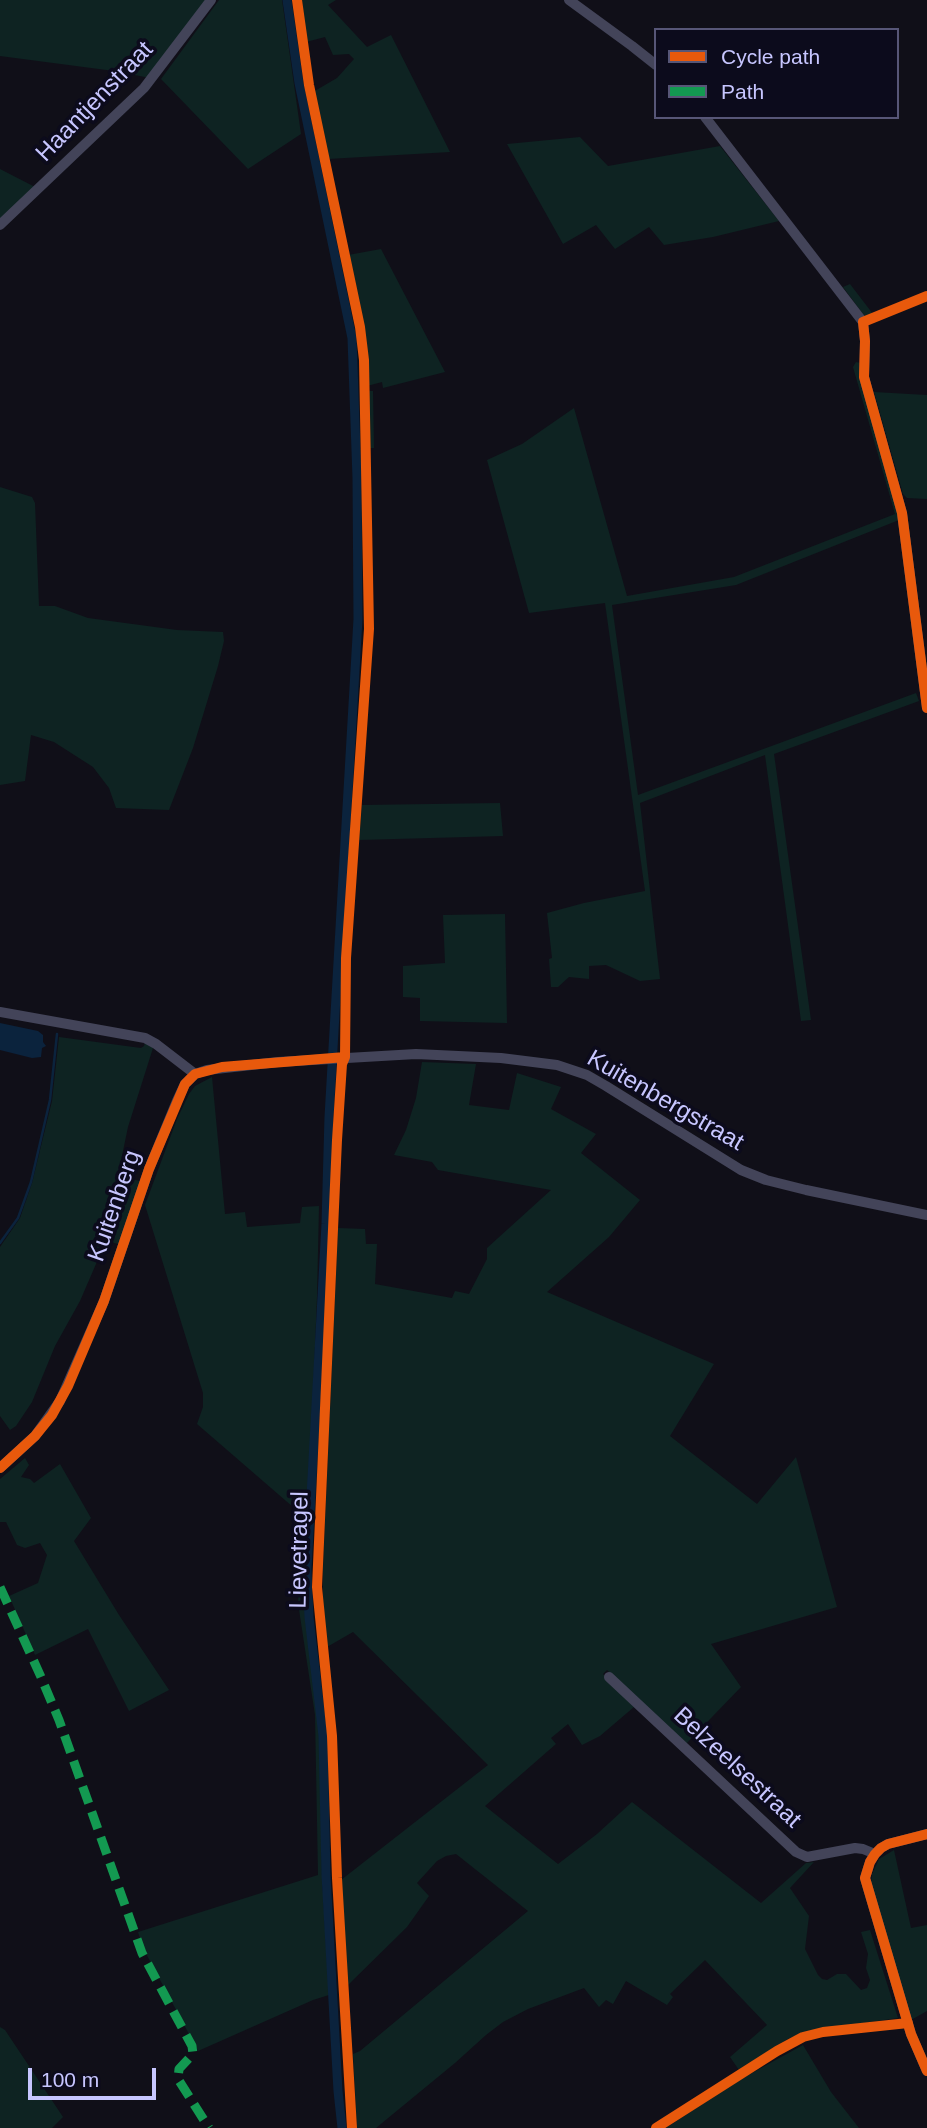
<!DOCTYPE html>
<html>
<head>
<meta charset="utf-8">
<style>
	body { margin:0 }
	#map { position:relative; width:927px; height:2128px; overflow:hidden; background:#100f18; font-family:Helvetica,sans-serif }
	canvas { display:block }
	.legend { position:absolute; left:654px; top:28px; width:245px; height:91px; box-sizing:border-box; background:#0c0b1c; border:2px solid #575677; margin:0; padding:9px 12px; list-style:none; font-size:21px; color:#c7c6ff }
	.legend li { display:flex; align-items:center; gap:14px; height:35px }
	.legend b { width:35px; border:2px solid #575677 }
	.scale { position:absolute; left:28px; top:2068px; width:128px; height:32px; box-sizing:border-box; border:4px solid #c7c6ff; border-top:0; padding-left:9px; font-size:21px; line-height:24px; white-space:nowrap; color:#c7c6ff; -webkit-text-stroke:5px #0c0b1c; paint-order:stroke }
</style>
</head>
<body>
<div id="map">
<canvas width="927" height="2128"></canvas>
<ul class="legend">
<li><b style="height:9px;background:#e8590c"></b>Cycle path</li>
<li><b style="height:9px;background:#139951"></b>Path</li>
</ul>
<div class="scale">100 m</div>
</div>
<script>
const ctx = document.querySelector('canvas').getContext('2d');
ctx.lineJoin = 'round';
function fill(path, color) { ctx.fillStyle = color; ctx.fill(path, 'evenodd'); }
const poly = rows => new Path2D(rows.map(r => 'M' + r).join(''));
function strokePath(path, color, width, dash) { ctx.strokeStyle = color; ctx.lineWidth = width; ctx.lineCap = dash ? 'butt' : 'round'; ctx.setLineDash(dash || []); ctx.stroke(path); }
function label(font, color, halo, rows, align = 'center') {
  ctx.font = font + ' Helvetica,sans-serif'; ctx.lineWidth = 7; ctx.setLineDash([]); ctx.textBaseline = 'middle'; ctx.strokeStyle = halo; ctx.fillStyle = color; for (const [text, x, y, turn = 0] of rows) {
    ctx.save(); ctx.translate(x, y); ctx.rotate((+turn || 0) * Math.PI / 180); ctx.textAlign = isNaN(turn) ? turn : align; if (halo) ctx.strokeText(text, 0, 0); ctx.fillText(text, 0, 0); ctx.restore();
  }
}
fill(poly([
	[0,0,208,0,150,78,114,71,0,56],
	[219,0,282,0,301,134,248,169,161,79],
	[302,0,336,0,328,5,367,47,391,35,450,152,328,159,313,92,337,78,354,59,349,54,333,55,325,37,306,42],
	[580,137,608,166,720,146,779,221,713,237,664,245,649,227,615,249,596,225,563,244,507,144],
	[0,169,35,187,0,219],
	[381,249,445,372,383,388,382,382,367,386,364,327,348,255],
	[850,284,873,314,866,318,843,287],
	[856,362,861,363,899,520,736,585,612,605,638,795,916,693,919,701,774,754,811,1020,801,1021,765,755,640,803,660,979,640,981,606,965,589,966,589,979,569,977,558,987,551,987,549,959,552,958,547,913,584,903,645,891,605,603,529,613,487,460,522,444,574,408,627,596,734,577,895,514,853,367],
	[367,391,373,391,374,448,369,448],
	[874,392,927,395,927,499,907,498,903,494],
	[0,487,32,497,35,503,39,606,55,606,88,618,177,630,223,632,224,641,218,666,193,748,169,810,116,808,109,788,93,767,54,742,31,735,25,781,0,785],
	[500,803,503,836,359,840,362,805],
	[505,914,507,1023,420,1021,420,998,403,997,403,966,445,963,443,915],
	[59,1037,141,1048,144,1046,145,1043,153,1048,128,1127,118,1175,143,1182,122,1245,103,1240,96,1264,80,1301,55,1346,32,1402,16,1426,10,1430,0,1416,0,1247,20,1218,32,1183,52,1101],
	[422,1062,476,1064,469,1105,509,1110,517,1073,561,1087,551,1109,596,1134,581,1153,640,1200,609,1237,547,1292,714,1364,670,1436,757,1504,796,1457,837,1607,711,1644,741,1687,685,1745,607,1670,603,1674,634,1707,600,1736,582,1745,568,1724,551,1738,556,1744,485,1806,558,1864,597,1834,632,1802,761,1903,806,1863,814,1862,790,1888,809,1916,805,1949,818,1975,822,1979,827,1980,837,1974,846,1974,861,1990,867,1988,870,1980,866,1968,868,1954,861,1932,870,1930,898,2018,809,2031,788,2039,739,2070,730,2057,767,2025,705,1960,670,1994,673,1997,667,2005,626,1981,613,2004,606,2000,599,2007,584,1988,528,2009,503,2022,486,2035,455,2063,376,2128,357,2128,353,2054,360,2051,528,1911,456,1854,446,1856,437,1861,417,1883,429,1896,407,1927,347,1986,341,1880,488,1765,353,1632,327,1647,323,1601,323,1567,338,1228,365,1229,366,1244,377,1244,375,1284,452,1298,455,1291,469,1294,487,1259,487,1248,551,1190,438,1170,432,1162,394,1155,406,1130,416,1098],
	[212,1077,225,1214,245,1212,247,1227,300,1223,302,1207,319,1206,317,1297,308,1520,197,1424,203,1407,203,1393,145,1205,177,1119,189,1094,195,1086],
	[25,1458,29,1465,21,1477,30,1479,34,1483,60,1464,91,1518,74,1541,119,1615,169,1690,129,1711,88,1629,35,1655,9,1596,38,1583,47,1555,40,1543,25,1548,17,1545,6,1522,0,1522,0,1479],
	[303,1526,307,1526,304,1567,306,1616,318,1706,321,1759,322,1875,329,1995,313,2000,198,2051,143,1948,138,1932,318,1875,315,1715,298,1603],
	[894,1850,911,1928,927,1925,927,2011,911,2020,871,1883,872,1874,879,1859],
	[0,2027,5,2030,63,2117,52,2128,0,2128],
	[803,2045,831,2092,859,2128,666,2128,732,2084]
]), '#0e2322');
fill(poly([
	[0,1023,38,1031,43,1035,43,1042,46,1046,42,1048,41,1057,32,1058,0,1050]
]), '#0b233d');
strokePath(poly([
	[0,1243,18,1218,31,1182,50,1100,57,1034]
]), '#0b233d', 2.5);
strokePath(poly([
	[287,0,299,83,352,338,357,478,358,619,329,1117,326,1224,307,1569,309,1617,323,1736,326,1875,338,2091,342,2128]
]), '#0b233d', 9);
strokePath(poly([
	[569,0,632,46,656,65],
	[705,117,863,322,865,341,864,377,902,513,927,708],
	[0,225,144,88,211,0],
	[0,1012,145,1038,156,1044,195,1074],
	[0,1468,35,1436,60,1401,104,1301,149,1169,177,1101,185,1084,195,1074,207,1070,278,1062,416,1054,501,1058,557,1065,587,1075,606,1086,741,1170,766,1180,806,1190,927,1215],
	[609,1677,796,1852,807,1857,855,1848,863,1849,875,1854],
	[927,1834,888,1844,881,1848,875,1854,870,1862,865,1878,911,2034,927,2071]
]), '#434459', 10);
strokePath(poly([
	[0,1587,41,1677,59,1720,142,1953,192,2046,193,2054,179,2069,178,2079,209,2128]
]), '#139951', 9, [18, 9]);
strokePath(poly([
	[297,0,309,85,360,327,364,360,369,629,346,958,345,1057,342,1064,337,1140,317,1587,332,1736,337,1878,352,2128],
	[927,296,863,322,865,341,864,377,902,513,927,708],
	[0,1468,35,1436,52,1415,68,1386,104,1301,149,1169,185,1084,195,1074,222,1067,345,1057],
	[927,1834,888,1844,881,1848,875,1854,870,1862,865,1878,911,2034,927,2071],
	[656,2128,777,2051,803,2037,823,2032,908,2023]
]), '#e8590c', 10);
label('24px', '#c7c6ff', '#0c0b1c', [
	["Haantjenstraat",95,102,-46],
	["Kuitenbergstraat",665,1101,30],
	["Kuitenberg",115,1206,-71],
	["Lievetragel",300,1550,-89],
	["Belzeelsestraat",737,1768,43]
]);
</script>
</body>
</html>
